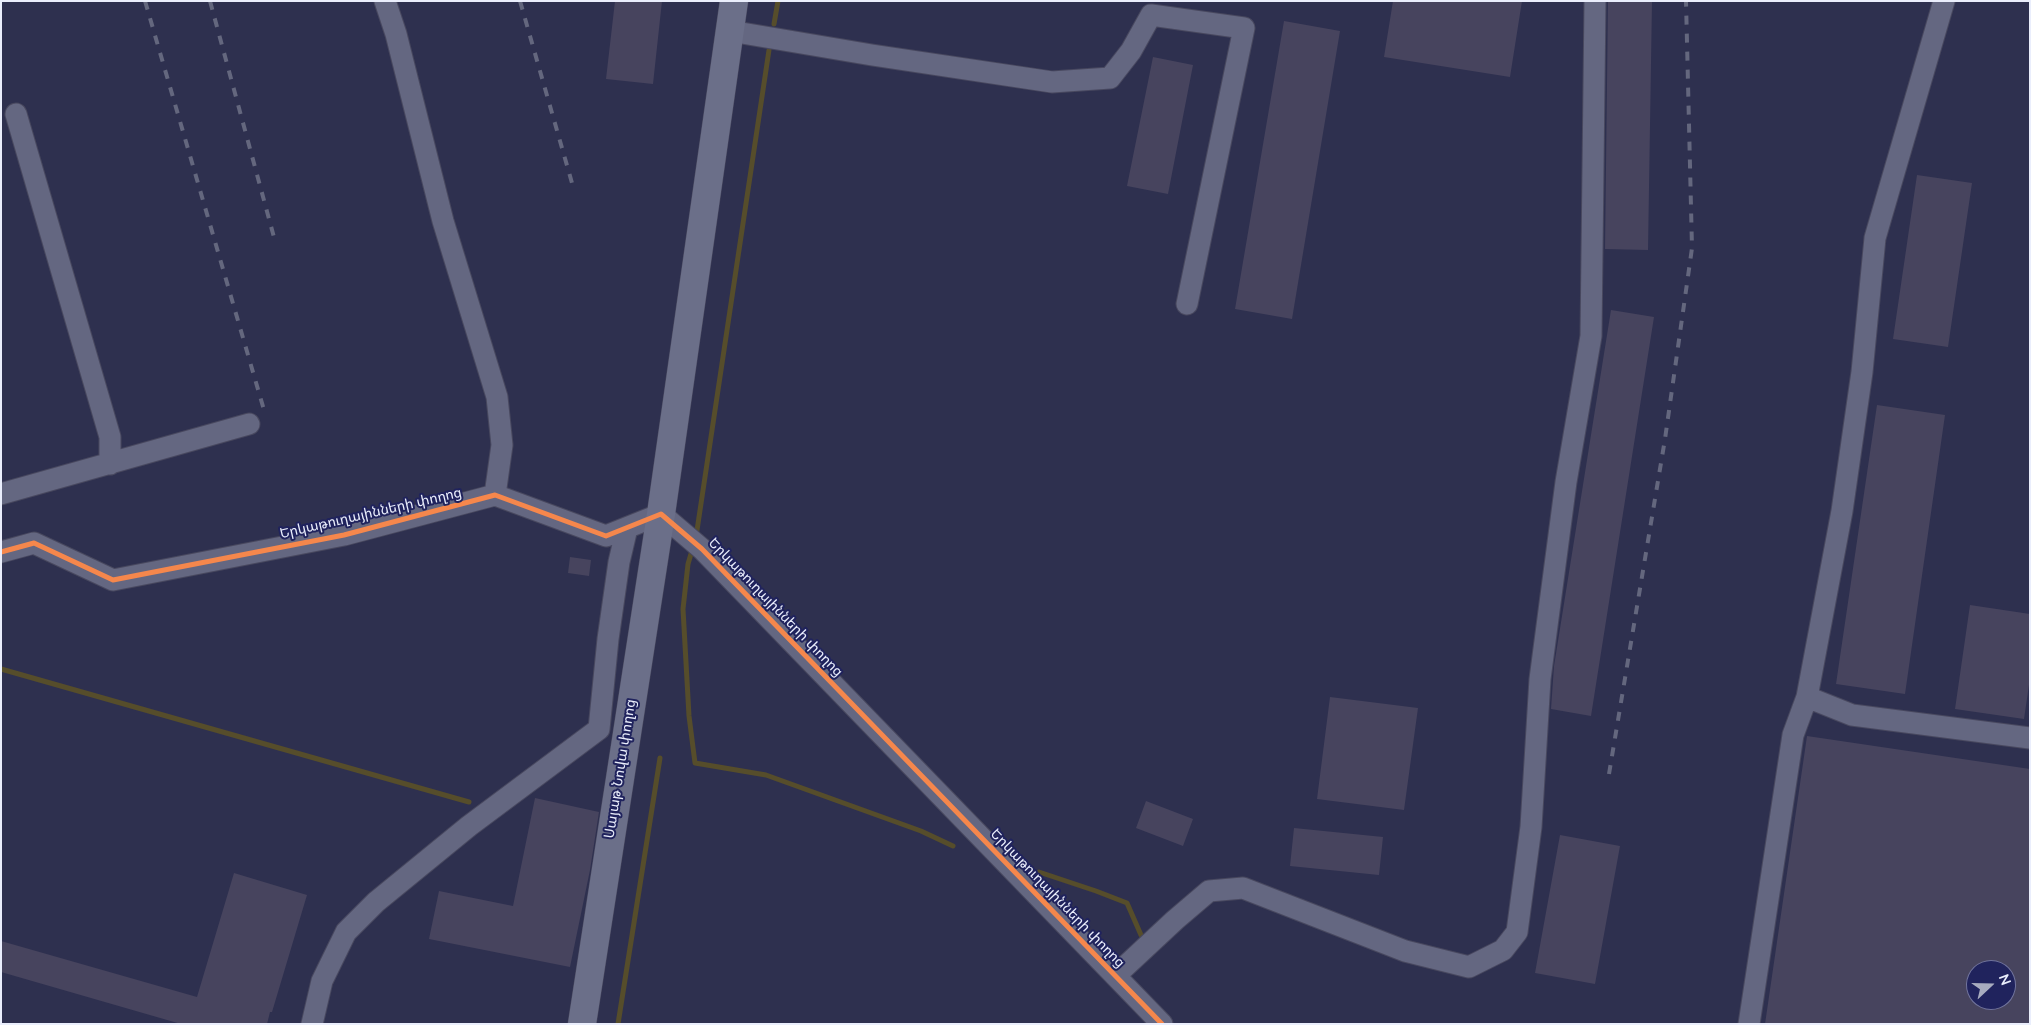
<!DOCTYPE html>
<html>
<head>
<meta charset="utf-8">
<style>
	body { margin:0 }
	#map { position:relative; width:2031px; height:1025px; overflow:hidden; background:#2e304f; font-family:"Nunito Sans",sans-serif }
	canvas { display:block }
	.frame { position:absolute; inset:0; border:2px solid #eaeefc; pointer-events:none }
	.north { position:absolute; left:1966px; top:960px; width:50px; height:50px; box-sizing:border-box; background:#20235d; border:1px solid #71749d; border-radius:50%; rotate:69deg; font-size:14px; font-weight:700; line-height:20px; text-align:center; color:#eaeefc }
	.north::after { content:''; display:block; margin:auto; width:18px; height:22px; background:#a8acbf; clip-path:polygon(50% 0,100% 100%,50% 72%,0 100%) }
</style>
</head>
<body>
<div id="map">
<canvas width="2031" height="1025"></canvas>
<div class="frame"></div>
<div class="north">N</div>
</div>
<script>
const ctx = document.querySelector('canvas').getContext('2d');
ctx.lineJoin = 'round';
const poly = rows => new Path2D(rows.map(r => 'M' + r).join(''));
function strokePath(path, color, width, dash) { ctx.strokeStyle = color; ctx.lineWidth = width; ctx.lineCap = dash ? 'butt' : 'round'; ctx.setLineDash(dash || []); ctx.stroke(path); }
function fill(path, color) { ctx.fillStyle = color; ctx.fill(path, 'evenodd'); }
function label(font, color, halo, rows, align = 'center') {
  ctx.font = font + ' "Nunito Sans","Noto Sans Armenian",sans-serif'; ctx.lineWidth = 4; ctx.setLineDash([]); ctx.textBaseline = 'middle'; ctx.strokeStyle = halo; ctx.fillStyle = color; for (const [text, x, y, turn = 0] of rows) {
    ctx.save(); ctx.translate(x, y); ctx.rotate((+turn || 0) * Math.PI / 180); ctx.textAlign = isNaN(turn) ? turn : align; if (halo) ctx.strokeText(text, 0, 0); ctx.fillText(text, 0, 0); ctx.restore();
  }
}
strokePath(poly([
	[774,24,778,1],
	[696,537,769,50],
	[693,547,688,564,683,609,689,716,695,763,766,775,921,831,953,846],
	[1,669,469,802],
	[1039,872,1096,891,1127,903,1141,935],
	[618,1024,660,758]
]), '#564d2b', 5);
fill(poly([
	[615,1,662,1,653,84,606,79],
	[1393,1,1522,1,1510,77,1384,57],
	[1608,1,1652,1,1648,250,1605,249],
	[1284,21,1340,31,1292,319,1235,309],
	[1153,57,1193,65,1168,194,1127,186],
	[1917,175,1972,183,1948,347,1893,339],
	[1611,310,1654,317,1591,716,1551,709,1554,666],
	[1877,405,1945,415,1905,694,1836,684],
	[570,557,591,560,589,576,568,573],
	[1970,605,2030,614,2030,678,2024,719,1955,709],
	[1330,697,1418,708,1404,810,1317,799],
	[1807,736,2030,769,2030,1024,1765,1024],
	[1976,970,2006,970,2006,1000,1976,1000],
	[535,798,599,812,590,870,570,967,429,939,439,891,513,906],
	[1146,801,1193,819,1183,846,1136,828],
	[1294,828,1383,837,1379,875,1290,866],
	[1560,835,1620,846,1595,984,1535,973],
	[234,873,307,895,272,1012,270,1012,267,1024,181,1024,1,972,1,941,197,997]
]), '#47445e');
const minor = poly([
	[385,1,396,34,443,221,497,397,502,445,495,495],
	[730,31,872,55,1052,82,1110,78,1131,51,1151,15,1244,28,1187,304],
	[16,114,110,437,110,464],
	[1,494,249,424],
	[1,552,34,543,113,580,344,535,495,495,606,536,661,514,702,549,1162,1024],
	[1807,697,1852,715,2030,738],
	[1116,975,1175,920,1209,891,1243,888,1405,951,1469,967,1503,950,1517,932,1531,827,1540,679,1566,482,1591,336,1595,1],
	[312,1024,322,981,346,932,376,902,469,826,599,729,608,639,619,562,627,528],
	[1749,1024,1793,735,1807,697,1842,511,1862,372,1875,238,1944,1]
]);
const major = poly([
	[582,1024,661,514,734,1]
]);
strokePath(minor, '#48485f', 23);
strokePath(major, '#48485f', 29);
strokePath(minor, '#646781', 21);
strokePath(major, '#6b6f89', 28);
strokePath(poly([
	[145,1,264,410],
	[210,1,275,241],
	[520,1,572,183],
	[1609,774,1665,439,1692,248,1686,1]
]), '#64677e', 4, [9, 9]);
strokePath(poly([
	[1,552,34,543,113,580,344,535,495,495,606,536,661,514,702,549,1162,1024]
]), '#f5874c', 5);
label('14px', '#eaeefc', '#20235d', [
	["Երկաթուղայինների փողոց",371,514,-13],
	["Երկաթուղայինների փողոց",775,608,46],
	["Սայաթ Նովա փողոց",621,769,-81],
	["Երկաթուղայինների փողոց",1057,899,46]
]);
</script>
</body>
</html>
